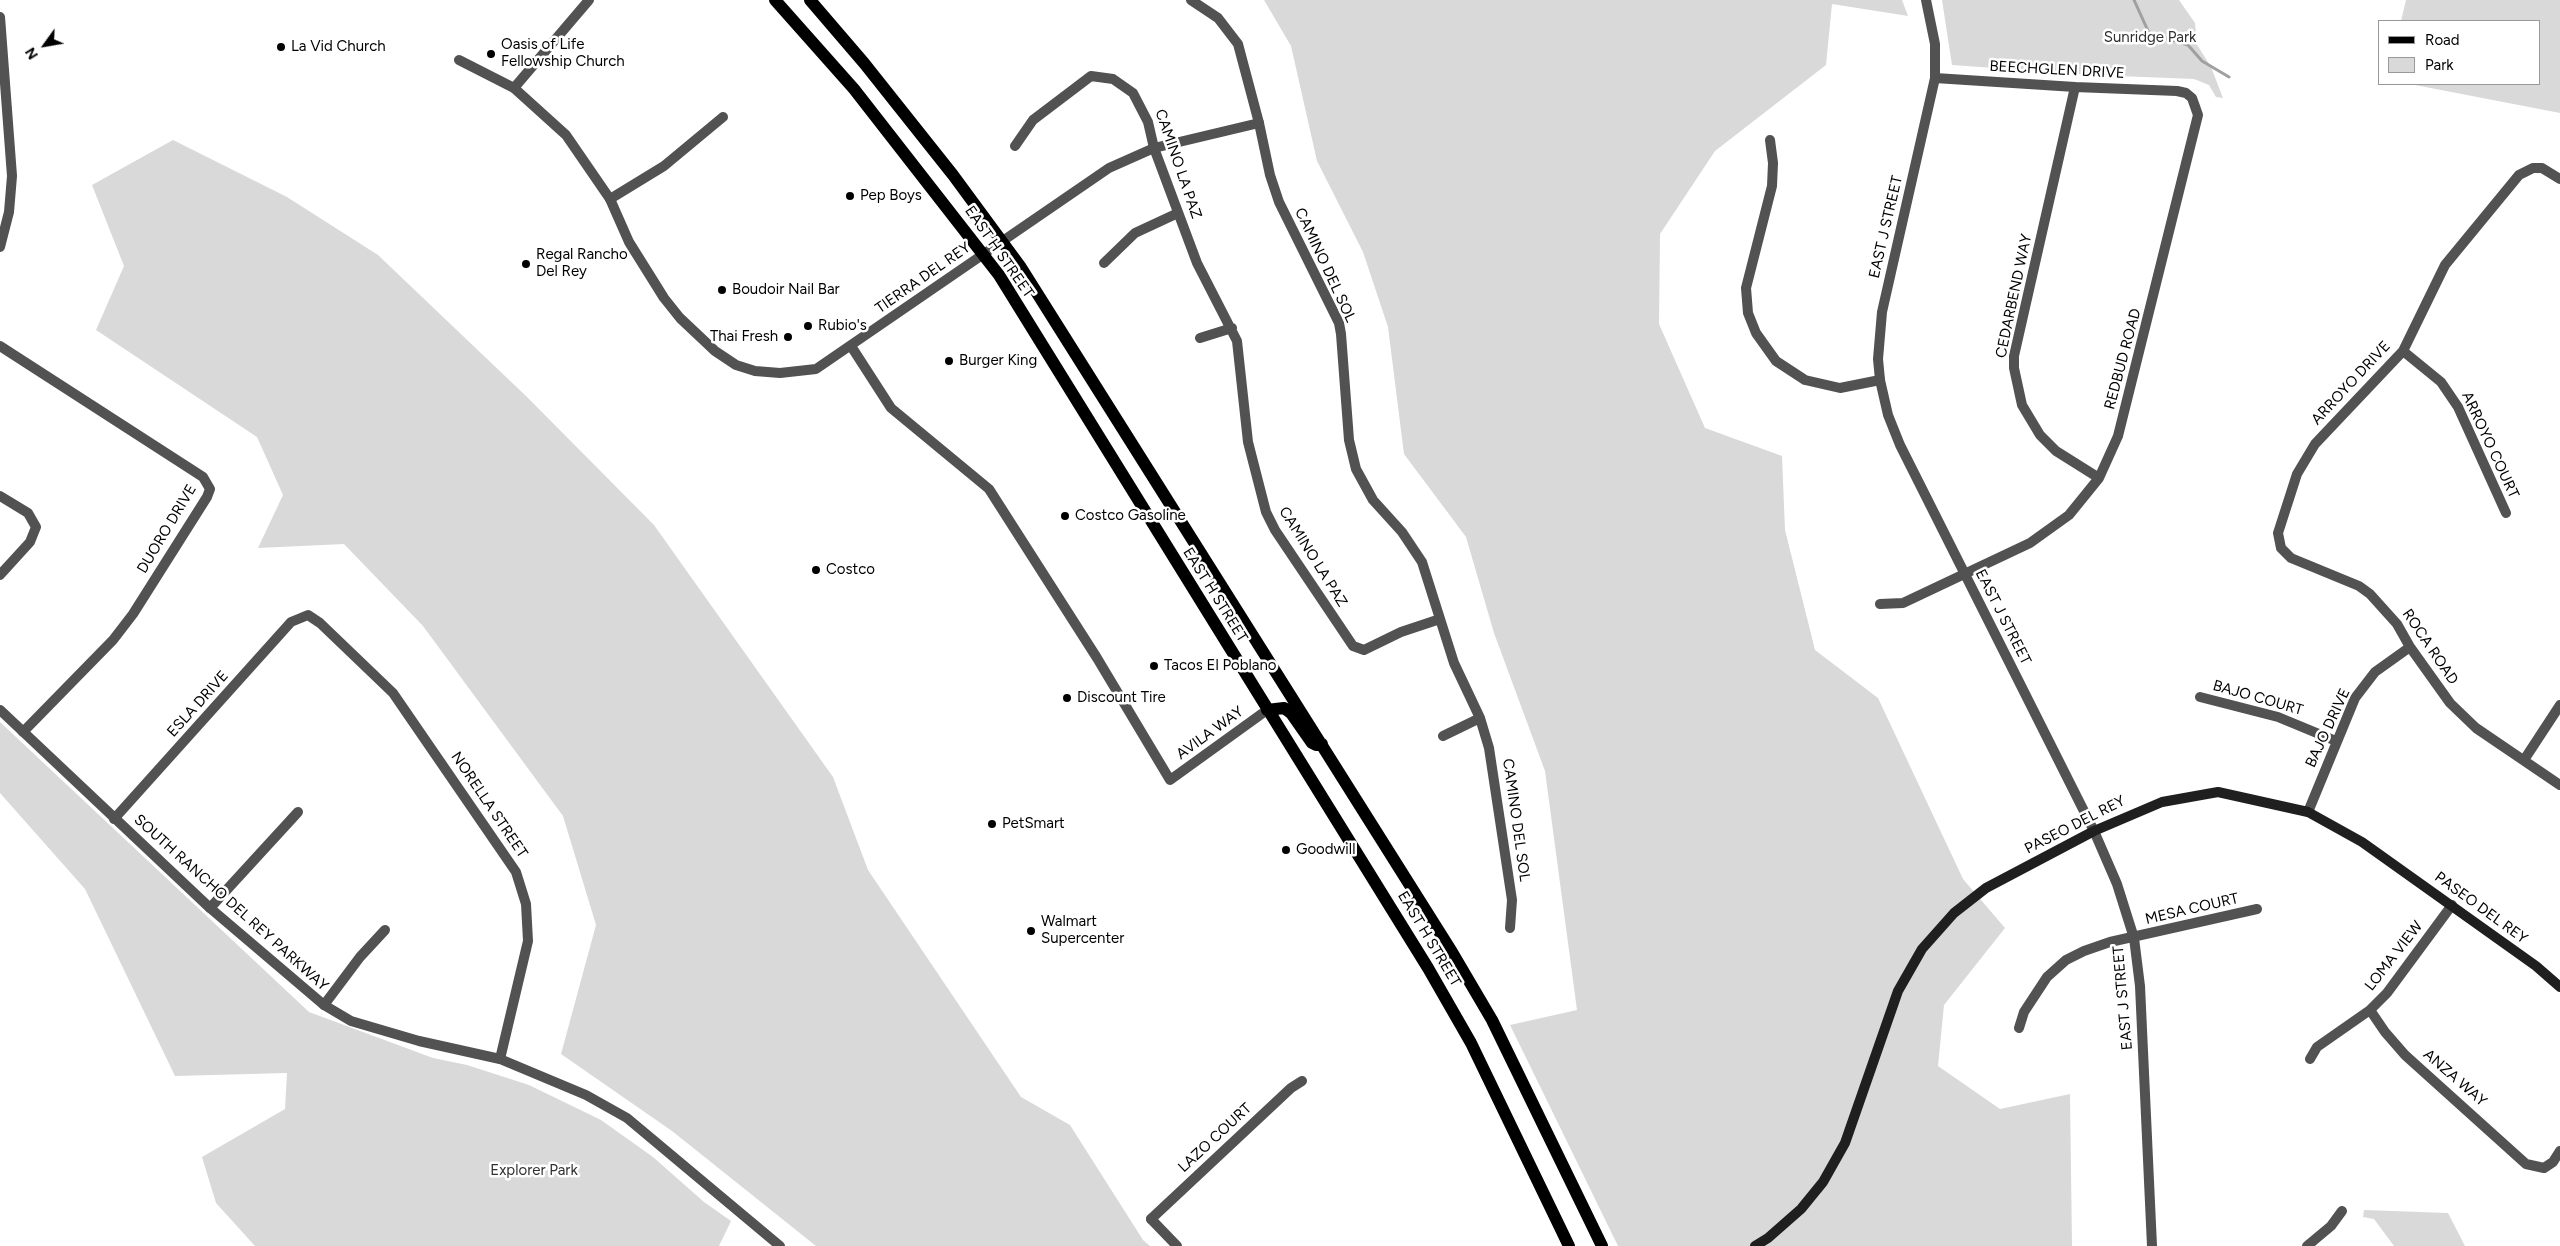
<!DOCTYPE html>
<html>
<head>
<meta charset="utf-8">
<style>
	body { margin:0 }
	#map { position:relative; width:2560px; height:1246px; overflow:hidden; background:#fff; font-family:Figtree,sans-serif }
	canvas { display:block }
	.legend { position:absolute; left:2378px; top:20px; width:162px; height:65px; box-sizing:border-box; background:#fff; border:1px solid #999; margin:0; padding:6px 9px; list-style:none; font-size:15px; color:#000 }
	.legend li { display:flex; align-items:center; gap:10px; height:25px }
	.legend b { width:25px; border:1px solid #999 }
	.north { position:absolute; left:20px; top:20px; width:50px; height:50px; -webkit-text-stroke:4px #fff; paint-order:stroke; rotate:238deg; font-size:14px; font-weight:700; line-height:20px; text-align:center; color:#000 }
	.north::after { content:''; display:block; margin:auto; width:18px; height:22px; background:#000; clip-path:polygon(50% 0,100% 100%,50% 72%,0 100%) }
</style>
</head>
<body>
<div id="map">
<canvas width="2560" height="1246"></canvas>
<ul class="legend">
<li><b style="height:6px;background:#000"></b>Road</li>
<li><b style="height:14px;background:#d9d9d9"></b>Park</li>
</ul>
<div class="north">N</div>
</div>
<script>
const ctx = document.querySelector('canvas').getContext('2d');
ctx.lineJoin = 'round';
function fill(path, color) { ctx.fillStyle = color; ctx.fill(path, 'evenodd'); }
const poly = rows => new Path2D(rows.map(r => 'M' + r).join(''));
function strokePath(path, color, width, dash) { ctx.strokeStyle = color; ctx.lineWidth = width; ctx.lineCap = dash ? 'butt' : 'round'; ctx.setLineDash(dash || []); ctx.stroke(path); }
function label(font, color, halo, rows, align = 'center') {
  ctx.font = font + ' Figtree,sans-serif'; ctx.lineWidth = 5; ctx.setLineDash([]); ctx.textBaseline = 'middle'; ctx.strokeStyle = halo; ctx.fillStyle = color; for (const [text, x, y, turn = 0] of rows) {
    ctx.save(); ctx.translate(x, y); ctx.rotate((+turn || 0) * Math.PI / 180); ctx.textAlign = isNaN(turn) ? turn : align; if (halo) ctx.strokeText(text, 0, 0); ctx.fillText(text, 0, 0); ctx.restore();
  }
}
fill(poly([
	[1264,0,1902,0,1908,16,1832,4,1826,65,1715,151,1660,234,1659,324,1705,428,1782,456,1785,530,1815,650,1878,698,1963,879,2005,928,1944,1005,1938,1066,2000,1109,2070,1094,2072,1246,1618,1246,1510,1025,1577,1010,1545,771,1494,633,1466,537,1404,454,1388,327,1363,252,1317,161,1291,46],
	[1942,0,2179,0,2195,23,2196,33,2191,35,2211,67,2223,98,2216,97,2209,85,2194,79,2093,75,1952,65],
	[2406,0,2560,0,2560,113,2410,84,2539,84,2539,21,2401,21],
	[173,140,287,197,378,255,527,397,654,525,833,777,868,870,1021,1097,1070,1125,1143,1240,1150,1246,816,1246,672,1131,561,1054,596,925,563,816,423,626,344,544,258,548,283,495,257,437,96,330,124,266,92,185],
	[0,722,309,1012,433,1058,467,1065,529,1085,601,1120,653,1157,704,1202,731,1221,719,1246,255,1246,216,1203,202,1157,285,1109,287,1073,175,1076,85,889,0,793],
	[2364,1210,2448,1213,2465,1246,2394,1246,2374,1219,2363,1217]
]), '#d9d9d9');
strokePath(poly([
	[2134,0,2149,33,2188,45,2202,61,2229,77]
]), '#a0a0a0', 3);
strokePath(poly([
	[2075,87,2014,356,2014,368,2022,405,2040,435,2056,451,2099,478],
	[514,88,589,0],
	[1259,123,1270,175,1279,202,1339,323,1341,334,1349,440,1356,469,1373,500,1402,532,1422,562,1454,663,1480,718,1489,748,1512,900,1510,928],
	[1770,140,1773,163,1772,186,1746,288,1748,313,1756,333,1776,361,1805,380,1840,388,1880,380],
	[1015,146,1033,120,1091,76,1113,79,1133,93,1148,122,1154,148,1197,263,1237,341,1248,442,1266,512,1275,530,1353,646,1364,650,1401,632,1440,619],
	[2560,179,2542,168,2533,168,2519,175,2445,265,2403,351,2315,444,2297,474,2278,533,2281,548,2291,558,2359,586,2370,594,2397,624,2410,647,2450,703,2476,728,2560,785],
	[610,199,664,166,723,117],
	[1104,263,1135,233,1178,213],
	[1200,338,1232,328],
	[0,346,203,477,210,489,207,497,133,614,113,640,23,732],
	[851,346,891,408,989,489,1097,658,1170,780,1267,710],
	[2403,351,2441,382,2458,407,2506,513],
	[0,496,28,513,36,527,30,542,0,575],
	[1880,604,1903,603,2030,543,2069,515,2099,478,2118,436,2198,115,2192,98,2186,93,2177,91,2075,87,1935,78],
	[2200,697,2278,717,2336,741],
	[1443,736,1480,718],
	[2524,760,2560,705],
	[2308,812,2355,698,2375,672,2410,647],
	[114,819,291,622,308,615,320,623,393,693,516,872,526,904,528,941,500,1059],
	[210,908,298,812],
	[324,1005,360,957,385,930],
	[2370,1010,2385,1032,2405,1055,2526,1164,2544,1168,2553,1162,2560,1151],
	[2019,1028,2024,1012,2047,977,2066,960,2084,951,2110,942,2257,909],
	[2310,1059,2317,1047,2370,1010,2387,993,2452,905],
	[1151,1219,1291,1088,1302,1081],
	[2307,1246,2331,1226,2342,1211]
]), '#525252', 10);
strokePath(poly([
	[1926,0,1935,44,1935,78,1882,312,1878,359,1880,380,1888,415,1900,445,2094,831,2117,884,2134,938,2140,986,2152,1246],
	[0,17,12,176,9,212,0,247],
	[459,60,514,88,566,135,610,199,629,242,664,298,680,318,715,351,736,365,755,371,780,373,816,369,1109,168,1154,148,1259,123,1238,44,1218,18,1191,0],
	[0,710,210,908,324,1005,351,1021,419,1041,500,1059,586,1095,627,1118,780,1246],
	[1151,1219,1177,1246]
]), '#525252', 10);
strokePath(poly([
	[1755,1246,1768,1238,1801,1209,1823,1182,1845,1143,1898,991,1922,949,1954,913,1986,888,2094,831,2162,802,2218,792,2308,812,2362,842,2536,966,2560,987]
]), '#1f1f1f', 10);
strokePath(poly([
	[775,0,854,89,999,275,1428,968,1471,1043,1569,1246],
	[810,0,864,63,953,175,1020,266,1452,952,1492,1020,1602,1246],
	[1267,710,1284,708,1291,713,1312,743,1316,745,1322,744]
]), '#000', 12);
for (const [x, y, r, color] of [
	[281,47,5,"#000"],
	[491,54,5,"#000"],
	[850,196,5,"#000"],
	[526,264,5,"#000"],
	[722,290,5,"#000"],
	[808,326,5,"#000"],
	[788,337,5,"#000"],
	[949,361,5,"#000"],
	[1065,516,5,"#000"],
	[816,570,5,"#000"],
	[1154,666,5,"#000"],
	[1067,698,5,"#000"],
	[992,824,5,"#000"],
	[1286,850,5,"#000"],
	[1031,931,5,"#000"]
]) { const dot = new Path2D(); dot.arc(x, y, r, 0, 2 * Math.PI); ctx.fillStyle = color; ctx.fill(dot); strokePath(dot, '#fff', 2); }
label('15px', '#303030', '#fff', [
	["Sunridge Park",2150,38],
	["Explorer Park",534,1171]
]);
label('15px', '#000', '#fff', [
	["Oasis of Life",501,45],
	["Fellowship Church",501,62],
	["La Vid Church",291,47],
	["Pep Boys",860,196],
	["Regal Rancho",536,255],
	["Del Rey",536,272],
	["Boudoir Nail Bar",732,290],
	["Rubio's",818,326],
	["Thai Fresh",778,337,"right"],
	["Burger King",959,361],
	["Costco Gasoline",1075,516],
	["Costco",826,570],
	["Tacos El Poblano",1164,666],
	["Discount Tire",1077,698],
	["PetSmart",1002,824],
	["Goodwill",1296,850],
	["Walmart",1041,922],
	["Supercenter",1041,939]
], 'left');
label('15px', '#000', '#fff', [
	["BEECHGLEN DRIVE",2057,70,3],
	["CAMINO LA PAZ",1178,164,71],
	["EAST J STREET",1886,227,-77],
	["EAST H STREET",999,252,55],
	["CAMINO DEL SOL",1325,265,65],
	["TIERRA DEL REY",923,278,-35],
	["CEDARBEND WAY",2014,296,-78],
	["REDBUD ROAD",2123,359,-75],
	["ARROYO DRIVE",2351,383,-47],
	["ARROYO COURT",2490,445,65],
	["DUORO DRIVE",167,529,-59],
	["CAMINO LA PAZ",1313,557,58],
	["EAST H STREET",1215,595,58],
	["EAST J STREET",2003,617,63],
	["ROCA ROAD",2430,647,56],
	["BAJO COURT",2258,698,16],
	["ESLA DRIVE",198,704,-48],
	["BAJO DRIVE",2328,728,-65],
	["AVILA WAY",1210,733,-36],
	["NORELLA STREET",489,805,56],
	["CAMINO DEL SOL",1516,820,82],
	["PASEO DEL REY",2075,825,-27],
	["SOUTH RANCHO DEL REY PARKWAY",231,903,42],
	["PASEO DEL REY",2481,908,36],
	["MESA COURT",2192,909,-13],
	["EAST H STREET",1429,939,59],
	["LOMA VIEW",2394,956,-52],
	["EAST J STREET",2123,998,-95],
	["ANZA WAY",2455,1078,41],
	["LAZO COURT",1215,1138,-43]
]);
</script>
</body>
</html>
